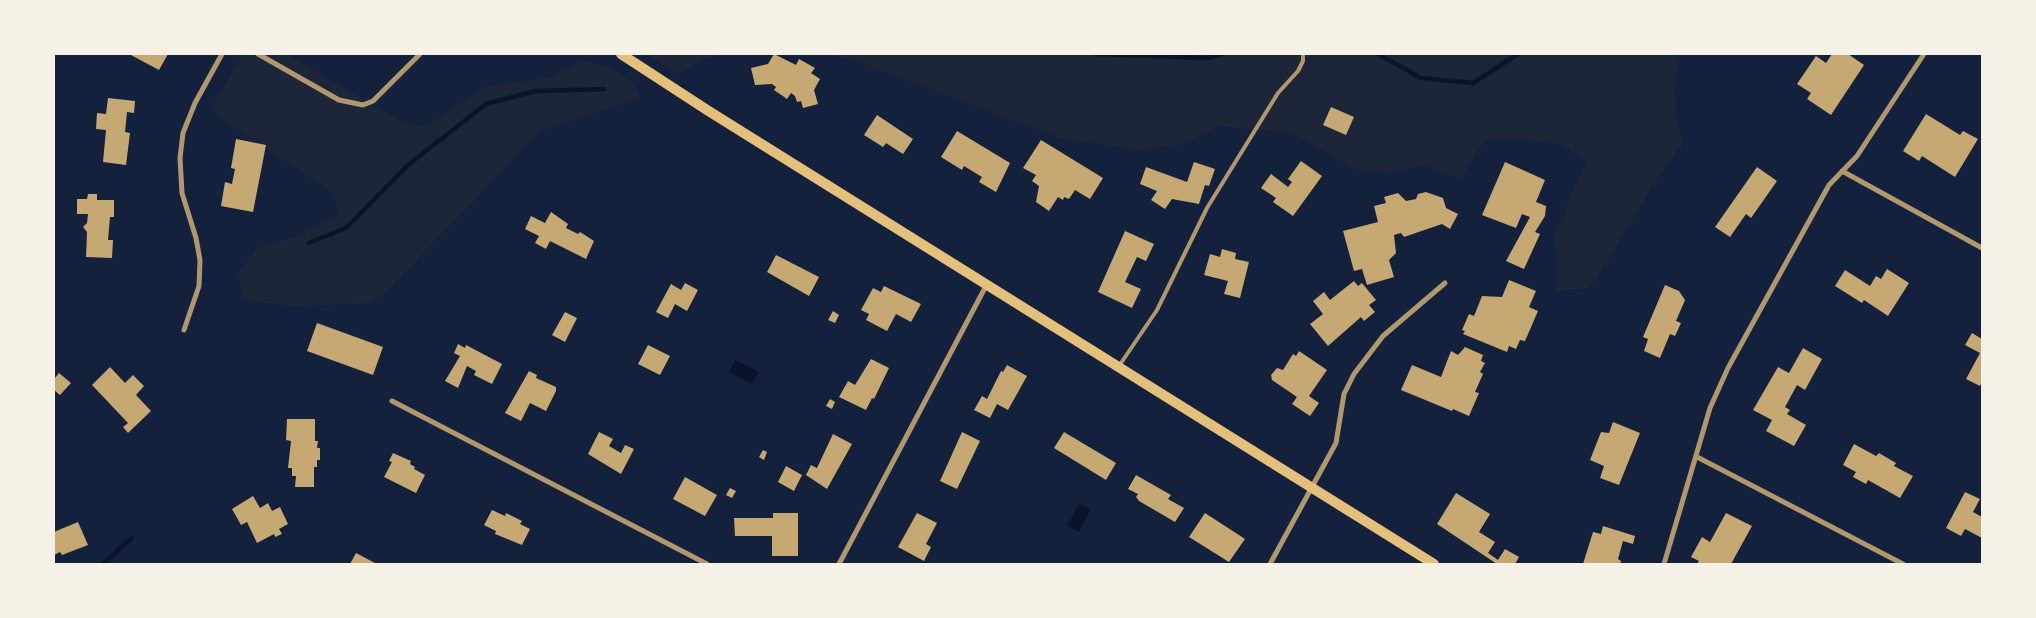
<!DOCTYPE html>
<html>
<head>
<meta charset="utf-8">
<style>
	body { margin:0 }
	#map { position:relative; width:2036px; height:618px; overflow:hidden; background:#14213d; font-family:"DM Sans",sans-serif }
	canvas { display:block }
	.frame { position:absolute; inset:0; border:55px solid #f6f1e7; pointer-events:none }
</style>
</head>
<body>
<div id="map">
<canvas width="2036" height="618"></canvas>
<div class="frame"></div>
</div>
<script>
const ctx = document.querySelector('canvas').getContext('2d');
ctx.lineJoin = 'round';
function fill(path, color) { ctx.fillStyle = color; ctx.fill(path, 'evenodd'); }
const poly = rows => new Path2D(rows.map(r => 'M' + r).join(''));
function strokePath(path, color, width, dash) { ctx.strokeStyle = color; ctx.lineWidth = width; ctx.lineCap = dash ? 'butt' : 'round'; ctx.setLineDash(dash || []); ctx.stroke(path); }
fill(poly([
	[244,54,286,54,406,124,427,126,487,86,551,77,581,61,611,67,633,83,641,98,540,131,388,290,371,303,292,306,254,302,242,296,238,273,258,247,296,237,338,216,334,193,219,117,211,107],
	[647,54,723,54,704,59,678,75],
	[823,54,1678,54,1674,106,1682,144,1651,188,1606,264,1589,288,1556,291,1555,236,1570,197,1587,161,1562,145,1521,139,1484,140,1461,179,1425,165,1387,173,1360,171,1292,133,1219,126,1183,144,1138,150,1060,138,851,59]
]), '#1d2539');
fill(poly([
	[735,360,759,372,752,384,729,372],
	[1079,504,1091,509,1079,532,1067,526]
]), '#0b132b');
strokePath(poly([
	[1096,54,1208,58,1222,54],
	[1378,54,1421,78,1473,83,1518,54],
	[309,243,346,228,408,165,486,104,536,91,604,89],
	[103,564,132,538]
]), '#0b132b', 4.5);
fill(poly([
	[129,54,168,54,159,70],
	[774,54,796,65,799,59,815,68,811,73,820,79,814,90,818,104,803,108,801,101,797,102,795,96,791,93,787,99,774,90,776,87,772,84,755,85,751,68,768,64],
	[1832,54,1848,54,1864,65,1831,115,1807,99,1811,93,1797,84,1816,56,1826,63],
	[108,98,135,101,134,113,127,112,125,132,130,133,126,165,103,162,106,130,96,129,97,113,106,114],
	[1331,107,1354,117,1346,135,1323,125],
	[1926,114,1960,135,1963,131,1978,139,1955,177,1922,156,1919,161,1903,151],
	[877,115,913,139,903,154,886,143,883,147,864,135],
	[957,131,1010,163,996,192,979,182,982,177,964,166,962,170,941,157],
	[236,139,266,145,253,212,221,206,225,182,232,184,235,169,231,168],
	[1041,140,1103,178,1090,199,1075,190,1069,199,1064,197,1063,200,1058,197,1049,211,1036,202,1039,186,1032,181,1036,175,1023,168],
	[1301,161,1322,176,1293,216,1273,202,1276,198,1261,188,1271,174,1288,187,1292,182,1288,179],
	[1194,162,1215,169,1209,186,1205,185,1199,204,1172,199,1165,209,1151,200,1157,191,1140,184,1146,167,1187,182],
	[1505,162,1545,180,1536,202,1546,206,1545,216,1535,232,1540,234,1524,269,1506,261,1530,217,1522,214,1516,228,1482,215],
	[1757,167,1777,181,1751,218,1746,214,1730,237,1715,227],
	[1426,192,1443,198,1446,208,1458,214,1450,229,1442,224,1404,237,1401,233,1394,235,1396,253,1389,260,1394,277,1367,285,1362,269,1354,271,1343,231,1378,222,1374,206,1386,203,1384,197,1398,193,1406,201,1416,199,1418,194],
	[88,194,97,194,97,200,114,200,114,217,110,217,108,240,113,240,112,258,86,257,87,232,83,227,87,223,88,214,77,214,77,199,87,199],
	[551,212,568,224,566,228,578,234,580,232,594,241,586,259,550,241,546,249,535,243,539,236,525,229,531,216,545,223],
	[1125,231,1154,244,1146,261,1137,257,1125,282,1141,289,1132,308,1098,292],
	[1222,249,1236,253,1235,259,1249,262,1240,298,1224,294,1228,281,1204,275,1210,254,1220,257],
	[776,255,819,277,809,296,767,272],
	[1887,269,1909,283,1888,316,1864,300,1862,303,1835,286,1845,270,1870,286,1876,276,1881,279],
	[1509,280,1536,291,1529,307,1538,311,1525,341,1520,340,1516,349,1509,346,1507,352,1463,334,1465,331,1462,330,1469,314,1474,316,1482,296,1502,297],
	[1354,281,1358,286,1362,283,1376,300,1369,305,1375,312,1364,321,1361,317,1328,346,1310,324,1323,314,1313,301,1324,292,1330,300],
	[685,283,698,290,687,311,675,304,668,318,656,312,671,284,681,290],
	[1665,285,1679,291,1685,300,1676,321,1681,323,1675,336,1670,334,1660,358,1644,351,1648,339,1643,337],
	[884,286,921,304,911,322,896,314,887,331,866,320,869,314,861,310,873,288,881,292],
	[833,311,839,315,835,323,828,320],
	[565,312,577,318,565,342,552,335],
	[317,323,383,347,373,375,307,351],
	[1972,333,1982,339,1982,381,1980,386,1966,379,1980,353,1965,345],
	[458,344,465,348,466,345,502,364,492,384,474,375,476,371,467,366,458,388,445,381,460,356,454,353],
	[648,345,670,356,660,375,638,364],
	[1465,347,1483,355,1481,361,1485,363,1480,372,1483,374,1475,392,1479,393,1469,416,1453,409,1452,411,1401,390,1412,365,1441,377,1451,351,1458,355],
	[1803,348,1822,359,1805,390,1797,385,1785,407,1790,410,1787,414,1806,425,1794,446,1766,431,1772,420,1753,410,1778,367,1789,373],
	[1299,351,1327,370,1309,396,1319,403,1310,416,1292,404,1297,397,1272,380,1271,375,1277,368,1283,370,1293,354,1296,356],
	[871,359,889,368,874,399,872,398,866,410,839,397,848,381,855,385],
	[1007,365,1027,376,1008,410,997,404,990,418,974,410,982,396,987,399,1001,371,1003,372],
	[110,367,125,383,133,375,144,386,136,395,151,411,128,433,123,427,128,423,92,385],
	[529,371,537,375,536,378,556,387,556,391,546,411,530,403,521,421,505,413],
	[59,373,71,383,60,395,54,390,54,379],
	[830,399,835,402,832,409,826,406],
	[287,419,315,419,315,441,318,441,317,448,320,448,320,460,317,460,317,467,314,467,314,487,295,487,296,476,292,476,292,468,288,468,291,441,286,440],
	[1613,422,1640,433,1619,485,1600,478,1604,466,1590,460,1601,432,1609,433],
	[599,432,613,439,609,446,621,453,625,445,634,449,621,474,588,454],
	[962,432,980,441,957,489,940,481],
	[1064,432,1116,463,1106,480,1054,448],
	[833,434,852,444,827,489,806,475,811,465,817,468],
	[1854,444,1876,456,1879,453,1896,463,1894,466,1913,476,1900,498,1868,480,1866,484,1853,477,1856,472,1843,465],
	[763,450,767,452,764,460,759,457],
	[393,453,411,461,410,464,415,467,414,469,425,475,416,493,384,477,392,462,389,461],
	[786,466,802,475,794,491,778,482],
	[1136,475,1171,495,1168,499,1184,508,1175,522,1139,501,1136,497,1138,494,1128,489],
	[685,477,717,495,705,516,673,499],
	[730,488,736,491,732,498,726,495],
	[1965,492,1980,499,1973,512,1982,517,1982,538,1965,529,1961,536,1946,528],
	[1456,493,1490,514,1479,532,1495,542,1488,553,1498,560,1505,549,1519,557,1515,564,1497,564,1437,524],
	[253,496,260,508,268,503,272,511,280,507,288,524,279,529,282,534,275,537,274,534,257,543,247,522,241,525,232,509],
	[492,510,505,516,506,513,522,521,520,524,530,529,522,545,495,534,496,531,484,525],
	[773,513,798,513,798,556,772,556,772,536,735,536,734,518,773,518],
	[917,513,937,523,926,544,931,547,924,561,898,547],
	[1205,513,1245,539,1229,562,1189,537],
	[1726,513,1752,526,1731,564,1697,564,1699,561,1691,557,1702,537,1710,542],
	[78,522,88,545,62,555,60,552,54,555,54,532],
	[1603,526,1635,536,1633,544,1623,541,1618,559,1621,561,1620,564,1583,564,1593,532,1601,534],
	[356,553,375,563,380,564,350,564]
]), '#c6a872');
strokePath(poly([
	[1119,366,1157,310,1207,208,1278,93,1298,71,1303,61,1303,54]
]), '#b1986c', 4);
strokePath(poly([
	[258,54,339,100,363,105,373,101,420,54],
	[1842,171,1982,248],
	[184,330,199,286,200,260,196,238,182,193,180,158,183,133,195,103,222,54],
	[392,401,707,564],
	[1697,457,1903,564],
	[839,564,987,284],
	[1270,564,1336,443,1344,394,1354,374,1383,336,1445,283],
	[1664,564,1710,408,1728,368,1829,185,1857,156,1924,54]
]), '#b1986c', 5);
strokePath(poly([
	[621,54,707,110,1434,564]
]), '#e5c07b', 10);
</script>
</body>
</html>
